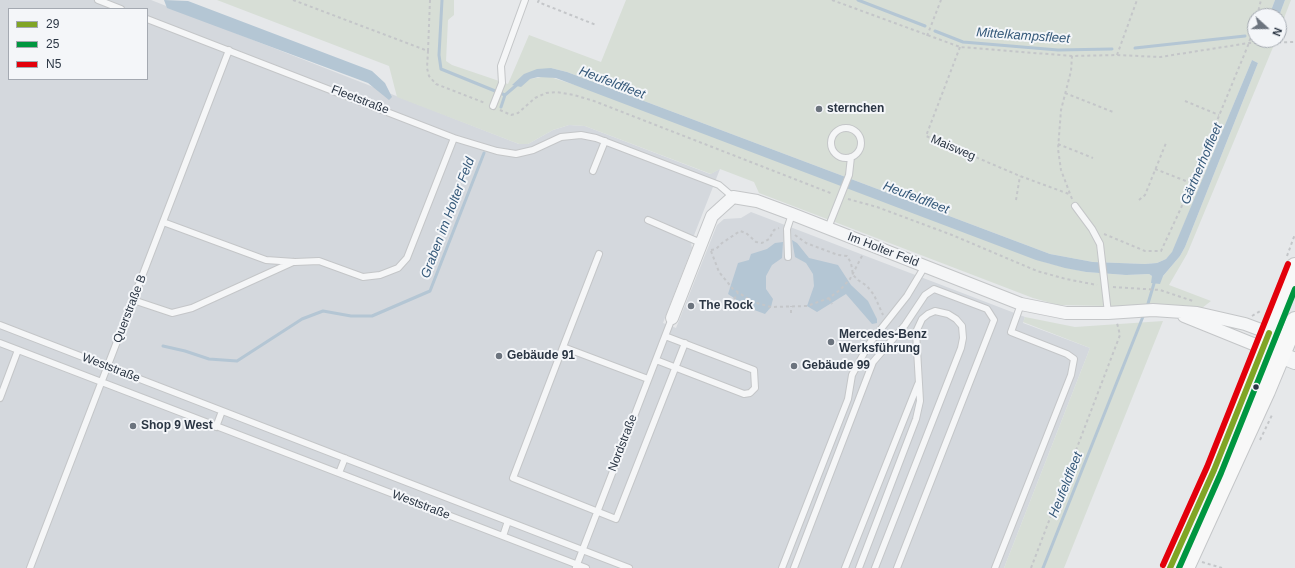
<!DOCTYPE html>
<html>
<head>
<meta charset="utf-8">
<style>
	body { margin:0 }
	#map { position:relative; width:1295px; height:568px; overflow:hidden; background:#e6e8ea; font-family:Helvetica,sans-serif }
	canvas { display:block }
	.legend { position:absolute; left:8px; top:8px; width:140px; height:72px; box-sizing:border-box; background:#f4f6f9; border:1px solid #a4a9b1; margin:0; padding:5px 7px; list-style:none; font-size:12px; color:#2b3644 }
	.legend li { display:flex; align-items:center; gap:8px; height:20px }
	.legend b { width:20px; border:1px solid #a4a9b1 }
	.north { position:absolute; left:1247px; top:8px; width:40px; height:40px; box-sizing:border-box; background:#f4f6f9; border:1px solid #a4a9b1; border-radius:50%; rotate:111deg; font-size:11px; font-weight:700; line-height:16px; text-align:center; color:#2b3644 }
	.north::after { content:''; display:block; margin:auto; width:14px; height:18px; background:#6c747e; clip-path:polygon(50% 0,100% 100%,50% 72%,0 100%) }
</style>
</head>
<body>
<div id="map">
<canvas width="1295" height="568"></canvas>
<ul class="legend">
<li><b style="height:5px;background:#80a526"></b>29</li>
<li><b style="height:5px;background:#009640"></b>25</li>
<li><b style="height:5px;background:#e3000b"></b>N5</li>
</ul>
<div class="north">N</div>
</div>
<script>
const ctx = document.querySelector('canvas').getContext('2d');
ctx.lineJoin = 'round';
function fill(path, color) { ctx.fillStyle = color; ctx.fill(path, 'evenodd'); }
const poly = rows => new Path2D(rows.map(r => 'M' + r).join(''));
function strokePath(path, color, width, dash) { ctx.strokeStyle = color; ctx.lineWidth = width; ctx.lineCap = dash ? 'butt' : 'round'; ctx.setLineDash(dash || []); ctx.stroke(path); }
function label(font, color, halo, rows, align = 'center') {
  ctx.font = font + ' Helvetica,sans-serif'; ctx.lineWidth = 4; ctx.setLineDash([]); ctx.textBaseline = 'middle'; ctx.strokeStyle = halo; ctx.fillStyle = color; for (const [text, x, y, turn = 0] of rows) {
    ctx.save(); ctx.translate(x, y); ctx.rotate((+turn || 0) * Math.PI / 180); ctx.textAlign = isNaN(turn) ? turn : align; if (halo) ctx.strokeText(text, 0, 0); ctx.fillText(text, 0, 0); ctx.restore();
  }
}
fill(poly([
	[0,0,151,0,519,144,528,144,553,130,569,125,585,126,710,174,720,169,691,243,692,248,663,323,676,328,717,225,724,219,741,218,751,212,1025,317,1023,323,1090,348,1004,568,0,568],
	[9,9,147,9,147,79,9,79]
]), '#d4d8dd');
fill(poly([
	[217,0,454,0,454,15,448,20,446,61,452,65,508,84,529,35,601,62,626,0,1275,0,1269,16,1255,16,1255,40,1276,40,1187,254,1169,285,1211,301,1202,308,1058,305,1033,298,759,193,754,182,720,169,711,174,585,126,569,125,553,130,528,144,519,144,397,97,389,66],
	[1252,60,1258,63,1185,247,1180,256,1163,276,1152,276,1149,274,1126,275,1086,272,1047,263,588,89,547,76,530,79,551,68,567,72,1050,254,1093,262,1145,264,1157,263,1166,259,1172,253],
	[1285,0,1291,0,1279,31,1279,16],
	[1025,317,1075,327,1163,321,1064,568,1004,568,1090,348,1023,322]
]), '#d7ded6');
fill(poly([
	[164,0,188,1,372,71,385,83,392,97,389,100,368,83,167,8],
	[1275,0,1285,0,1279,16,1269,16],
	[1252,60,1258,63,1185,247,1180,256,1163,276,1160,284,1151,283,1152,276,1149,274,1126,275,1086,272,1065,268,1036,260,556,78,538,77,530,79,521,87,512,85,524,74,537,69,551,68,567,72,1050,254,1093,262,1145,264,1157,263,1166,259,1172,252],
	[792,240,797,243,809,258,838,265,851,285,868,301,877,319,877,323,872,324,846,294,817,312,807,306,814,286,813,274,806,263,795,257],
	[783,242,782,258,772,265,766,276,766,289,773,299,771,307,765,314,749,308,728,294,738,263,749,260,751,254,767,249,775,243]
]), '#b4c6d4');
strokePath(poly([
	[442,0,439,55,441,69,505,95],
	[858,0,925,26],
	[935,31,963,42,1058,50,1112,49],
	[1135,48,1245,36],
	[501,107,505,95,519,83],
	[1147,307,1155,280],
	[163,346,185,351,209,359,237,361,302,319,323,311,351,316,372,316,430,291,484,153],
	[1043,568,1144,314]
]), '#b4c6d4', 3);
const service = poly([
	[98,0,121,9],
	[147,19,454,138,497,151,516,154,533,150,561,137,581,135,596,138,719,185,733,197],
	[493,106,502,83,501,66,525,0],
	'831 143a15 15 0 1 1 30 0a15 15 0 1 1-30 0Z',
	[593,171,605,141],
	[1075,206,1092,229,1100,244,1108,313],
	[648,220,701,243],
	[163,222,266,260,295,262,319,261,363,277,380,275,398,268,407,258,454,138],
	[828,228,849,175,851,157],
	[788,257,787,229,792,214],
	[133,300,172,313,192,308,293,262],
	[0,325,629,568],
	[0,343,586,568],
	[563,347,599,254],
	[656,360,744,394,750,393,755,388,754,370,665,336],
	[648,379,563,347,513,478,616,519,685,343],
	[0,398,18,350],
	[216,427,222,411],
	[339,473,345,458],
	[503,536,508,521],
	[576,567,672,318],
	[30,568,229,50],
	[782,568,848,399,852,375,869,344,907,296,925,266],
	[794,568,873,362,905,325,925,295,934,289,987,309,994,320,897,568],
	[845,568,918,384],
	[859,568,916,419,920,401,916,332,922,319,928,314,935,311,948,314,956,319,962,326,963,338,961,348,875,568],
	[995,568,1071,375,1074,359,1067,354,1011,332,1021,304]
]);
const minor = poly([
	[1184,316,1263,348],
	[672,318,712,216,733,197,757,201,792,214,1021,304,1066,313,1108,313,1153,310,1197,313,1245,324,1269,333]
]);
const tertiary = poly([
	[1263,348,1295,361]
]);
const secondary = poly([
	[1170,568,1214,470,1295,267],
	[1185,568,1266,391,1295,321]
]);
strokePath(service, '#c4c6c8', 8);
strokePath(minor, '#c4c6c8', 14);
strokePath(tertiary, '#c4c6c8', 18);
strokePath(secondary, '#c4c6c8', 20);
strokePath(poly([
	[293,0,428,51,427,68,429,76,436,84,485,103],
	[539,0,538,2,596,25],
	[832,0,960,47,1072,56,1117,55,1160,57,1249,43,1295,42],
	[1257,16,1261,0],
	[927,36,941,0],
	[960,47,926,136,1020,176,1069,194],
	[428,51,430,0],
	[1117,55,1137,0],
	[1065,93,1113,112],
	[1185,101,1219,115],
	[500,110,511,115,518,113,535,98,546,93,557,92,574,95,594,101,833,194],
	[1058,144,1093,158],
	[1155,169,1191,183],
	[848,199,877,207,952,235,1037,271,1066,279,1097,285],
	[1072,199,1061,170,1058,149,1061,110,1071,71,1072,56],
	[1016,200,1020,176],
	[1139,200,1145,195,1166,143],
	[1104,234,1145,251,1161,251,1181,208,1249,43,1255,22],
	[795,235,806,243,838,255,847,256,851,263,853,275,858,280,867,286,874,295,883,315],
	[711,250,716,249,722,243,740,231,746,233,756,242,762,243,769,239,774,230,779,228],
	[711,251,719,272,733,289,753,302,771,307,807,306,829,298,840,290,850,279,863,254],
	[1287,256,1295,234],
	[1113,287,1160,290,1193,301],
	[829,298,832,304],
	[734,299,738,293],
	[791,313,791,306],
	[1252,316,1262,310],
	[1260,440,1272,415],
	[1202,562,1222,568],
	[1031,568,1120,335,1117,323]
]), '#c4c6c9', 2, [3, 3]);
strokePath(service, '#f5f6f7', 6);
strokePath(minor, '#f5f6f7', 12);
strokePath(tertiary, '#f5f6f7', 16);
strokePath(secondary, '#f8f8f8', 18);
strokePath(poly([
	[1170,568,1214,470,1269,333]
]), '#80a526', 6);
strokePath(poly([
	[1179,568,1221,473,1295,289]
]), '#009640', 6);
strokePath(poly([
	[1163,565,1207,467,1288,264]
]), '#e3000b', 6);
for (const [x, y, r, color] of [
	[819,109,4,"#6c747e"],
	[691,306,4,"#6c747e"],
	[831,342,4,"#6c747e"],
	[499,356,4,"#6c747e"],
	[794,366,4,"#6c747e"],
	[1256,387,3.5,"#2b3644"],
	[133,426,4,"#6c747e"]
]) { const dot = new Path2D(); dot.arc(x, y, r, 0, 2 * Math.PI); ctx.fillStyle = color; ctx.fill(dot); strokePath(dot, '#f4f6f9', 1.5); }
label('12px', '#2b3644', '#f4f6f9', [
	["Fleetstraße",360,100,21],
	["Maisweg",953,148,23],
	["Im Holter Feld",883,250,21],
	["Querstraße B",130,309,-69],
	["Weststraße",111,368,21],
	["Nordstraße",623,443,-69],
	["Weststraße",421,505,21]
]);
label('bold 12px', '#2b3644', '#f4f6f9', [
	["sternchen",827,109],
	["The Rock",699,306],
	["Mercedes-Benz",839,335],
	["Werksführung",839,349],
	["Gebäude 91",507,356],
	["Gebäude 99",802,366],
	["Shop 9 West",141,426]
], 'left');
label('italic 13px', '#345879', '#f4f6f9', [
	["Mittelkampsfleet",1023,36,4],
	["Heufeldfleet",612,83,21],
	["Gärtnerhoffleet",1202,164,-67],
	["Heufeldfleet",916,198,21],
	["Graben im Holter Feld",448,218,-69],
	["Heufeldfleet",1066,485,-68]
]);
</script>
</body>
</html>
